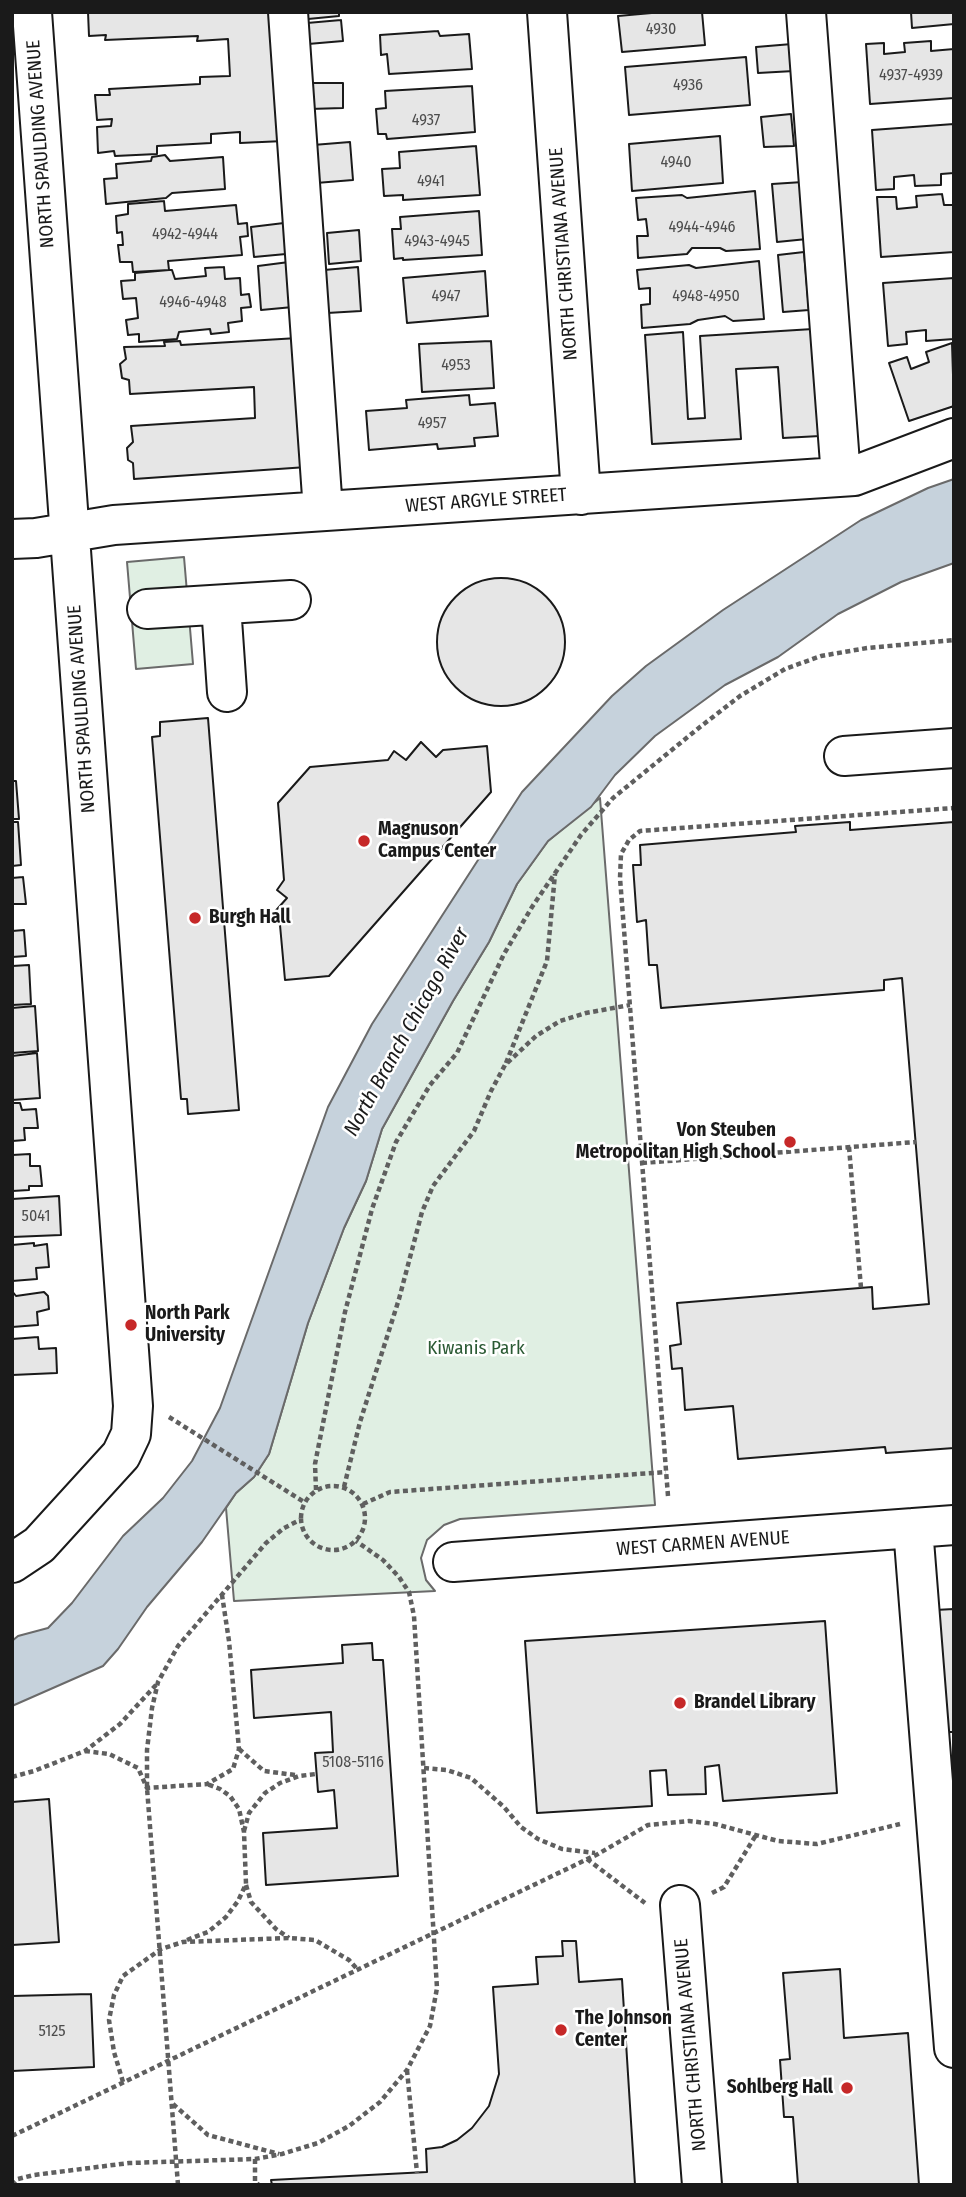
<!DOCTYPE html>
<html>
<head>
<meta charset="utf-8">
<style>
	body { margin:0 }
	#map { position:relative; width:966px; height:2197px; overflow:hidden; background:#fff; font-family:"Fira Sans Condensed",sans-serif }
	canvas { display:block }
	.frame { position:absolute; inset:0; border:14px solid #1a1a1a; pointer-events:none }
</style>
</head>
<body>
<div id="map">
<canvas width="966" height="2197"></canvas>
<div class="frame"></div>
</div>
<script>
const ctx = document.querySelector('canvas').getContext('2d');
ctx.lineJoin = 'round';
function fill(path, color) { ctx.fillStyle = color; ctx.fill(path, 'evenodd'); }
const poly = rows => new Path2D(rows.map(r => 'M' + r).join(''));
function strokePath(path, color, width, dash) { ctx.strokeStyle = color; ctx.lineWidth = width; ctx.lineCap = dash ? 'butt' : 'round'; ctx.setLineDash(dash || []); ctx.stroke(path); }
function label(font, color, halo, rows, align = 'center') {
  ctx.font = font + ' "Fira Sans Condensed",sans-serif'; ctx.lineWidth = 5; ctx.setLineDash([]); ctx.textBaseline = 'middle'; ctx.strokeStyle = halo; ctx.fillStyle = color; for (const [text, x, y, turn = 0] of rows) {
    ctx.save(); ctx.translate(x, y); ctx.rotate((+turn || 0) * Math.PI / 180); ctx.textAlign = isNaN(turn) ? turn : align; if (halo) ctx.strokeText(text, 0, 0); ctx.fillText(text, 0, 0); ctx.restore();
  }
}
const green = poly([
	[184,557,193,664,136,669,127,562,184,557],
	[600,798,655,1505,460,1519,444,1525,427,1540,421,1558,426,1580,435,1591,234,1601,226,1508,236,1493,254,1477,269,1454,308,1323,344,1228,366,1181,382,1129,453,1001,489,942,517,884,548,841,600,798]
]);
fill(green, '#e0efe3');
strokePath(green, '#6a6a6a', 2);
const water = poly([
	[954,479,954,563,901,582,838,614,778,657,725,685,655,736,615,775,591,807,548,841,517,884,489,942,453,1001,382,1129,366,1181,344,1228,308,1323,269,1454,254,1477,236,1493,202,1542,147,1607,118,1649,103,1666,12,1706,12,1641,18,1636,48,1628,72,1603,123,1536,163,1498,192,1461,220,1408,328,1107,372,1024,522,792,612,696,646,666,723,610,861,520,928,488,954,479]
]);
fill(water, '#c6d2dc');
strokePath(water, '#6a6a6a', 2);
const building = poly([
	[88,12,276,12,284,141,240,143,240,132,211,134,211,143,157,146,157,154,115,156,114,151,98,153,97,127,111,126,112,119,97,120,95,95,110,95,109,89,200,84,200,77,230,76,228,39,197,41,198,36,105,40,106,35,89,36,88,12],
	[308,12,339,12,339,16,308,19,308,12],
	[663,12,702,12,705,45,622,52,618,16,663,12],
	[911,12,954,12,954,24,912,28,911,12],
	[341,20,343,41,308,44,307,23,341,20],
	[438,31,440,36,469,34,472,69,389,74,387,54,381,55,380,35,438,31],
	[953,38,954,38,954,98,870,104,866,44,884,43,884,54,905,52,904,43,931,41,931,51,954,49,953,38],
	[792,44,794,71,758,73,756,47,792,44],
	[746,57,750,105,629,115,625,67,746,57],
	[308,83,343,83,343,108,309,109,308,83],
	[472,86,475,132,387,139,386,134,378,134,376,109,386,108,385,91,472,86],
	[791,114,794,146,764,147,761,117,791,114],
	[954,124,954,173,941,174,941,185,915,186,914,175,894,177,894,189,876,190,872,130,954,124],
	[720,136,723,183,632,191,629,144,720,136],
	[350,142,353,180,316,183,313,145,350,142],
	[476,146,480,195,403,200,403,195,384,196,382,169,400,168,399,152,476,146],
	[165,155,170,161,223,157,225,189,172,193,166,198,106,204,104,179,117,178,116,164,151,161,152,157,165,155],
	[803,182,807,239,777,242,772,184,803,182],
	[755,191,760,249,726,251,720,248,692,248,687,254,638,258,637,236,648,236,646,219,638,220,636,198,682,195,687,198,755,191],
	[942,194,944,205,954,205,954,252,881,257,877,197,896,197,897,209,917,207,916,196,942,194],
	[164,201,165,211,236,205,238,224,247,223,248,236,240,237,242,255,168,261,169,270,133,272,132,262,120,262,118,245,123,245,122,232,117,233,116,216,128,214,128,204,164,201],
	[479,211,482,255,403,260,403,258,394,259,392,229,401,229,400,217,479,211],
	[284,223,286,254,254,257,251,227,284,223],
	[359,230,361,261,329,264,327,233,359,230],
	[804,252,809,310,783,312,778,255,804,252],
	[759,261,764,319,733,321,725,316,698,320,690,324,642,328,641,305,650,304,650,288,639,289,637,270,689,265,696,268,759,261],
	[289,262,293,307,261,310,258,266,289,262],
	[224,267,225,279,240,278,241,295,249,294,251,307,241,308,242,321,228,323,229,332,211,334,210,329,179,332,177,339,139,342,139,334,128,335,126,320,138,318,136,298,123,299,121,281,135,280,135,273,169,270,172,270,175,279,206,276,205,268,224,267],
	[358,267,361,311,327,313,324,270,358,267],
	[485,271,488,316,407,323,403,278,485,271],
	[954,278,954,339,926,341,926,330,906,332,907,344,888,346,883,283,954,278],
	[813,329,820,436,783,438,778,367,736,369,741,439,652,444,645,335,683,332,688,419,705,418,700,336,813,329],
	[298,338,307,467,134,479,133,463,128,460,127,448,133,442,131,426,255,418,254,387,130,394,129,380,122,378,120,364,126,359,124,347,165,346,164,342,180,341,181,345,298,338],
	[491,341,494,388,422,392,419,344,491,341],
	[952,343,954,406,909,421,889,363,907,357,911,369,929,362,926,352,952,343],
	[469,395,470,405,495,403,498,436,474,438,475,446,438,449,437,444,369,450,366,411,407,408,406,400,469,395],
	'437 642a64 64 0 1 1 128 0a64 64 0 1 1-128 0Z',
	[208,718,239,1110,188,1114,187,1099,181,1099,152,737,160,736,160,722,208,718],
	[421,742,436,757,443,750,487,746,491,792,329,976,285,980,280,925,271,916,287,898,277,890,284,880,278,803,310,767,388,760,394,751,406,760,421,742],
	[12,781,16,781,19,819,12,819,12,781],
	[12,822,18,822,21,865,12,866,12,822],
	[850,822,850,830,954,822,954,1448,886,1453,885,1447,738,1459,733,1406,685,1410,682,1368,672,1369,670,1346,681,1344,677,1303,872,1287,873,1309,929,1304,902,978,884,980,884,990,661,1008,657,965,649,965,646,920,637,922,633,865,641,865,640,845,796,832,795,826,850,822],
	[23,877,26,904,12,904,12,878,23,877],
	[24,930,26,956,12,957,12,931,24,930],
	[29,965,31,1004,12,1005,12,966,29,965],
	[35,1006,38,1051,12,1053,12,1008,35,1006],
	[37,1053,40,1098,12,1100,12,1056,37,1053],
	[12,1103,20,1103,22,1110,36,1109,38,1128,24,1128,25,1140,12,1141,12,1103],
	[30,1154,30,1166,40,1166,42,1186,29,1186,29,1190,12,1191,12,1155,30,1154],
	[59,1196,61,1235,12,1237,12,1199,59,1196],
	[34,1243,34,1246,47,1244,49,1267,36,1268,37,1279,12,1281,12,1245,34,1243],
	[12,1291,16,1296,44,1292,48,1296,49,1309,37,1312,38,1325,12,1327,12,1291],
	[38,1337,39,1349,56,1348,57,1373,12,1375,12,1339,38,1337],
	[954,1609,954,1732,944,1732,935,1610,954,1609],
	[825,1621,837,1793,723,1801,719,1765,705,1767,706,1794,668,1795,666,1770,650,1771,652,1806,537,1813,525,1641,825,1621],
	[372,1643,373,1660,383,1660,398,1876,266,1885,263,1833,337,1828,334,1790,318,1792,315,1753,333,1752,331,1712,254,1718,251,1670,343,1663,342,1645,372,1643],
	[49,1799,59,1942,12,1945,12,1802,49,1799],
	[562,1941,576,1941,579,1982,622,1979,635,2185,272,2185,271,2180,427,2172,426,2149,442,2147,457,2140,472,2128,489,2106,499,2074,493,1987,538,1984,536,1957,563,1956,562,1941],
	[840,1969,844,2038,908,2033,919,2185,798,2185,793,2117,784,2117,780,2060,790,2059,783,1973,840,1969],
	[91,1994,94,2067,12,2071,12,1996,91,1994]
]);
fill(building, '#e6e6e6');
strokePath(building, '#1a1a1a', 2);
const minor = poly([
	[288,12,323,511],
	[547,12,581,495],
	[806,12,841,477],
	[12,539,36,538,114,525,854,476,954,438],
	[221,605,227,692],
	[147,609,291,600],
	[844,756,954,748],
	[913,1528,954,2048],
	[453,1562,954,1525],
	[12,1563,39,1545,121,1455,131,1434,133,1406,32,12],
	[680,1905,702,2185]
]);
strokePath(minor, '#1a1a1a', 42);
strokePath(poly([
	[506,1063,547,961,555,874],
	[849,1147,861,1288],
	[642,1163,916,1142],
	[169,1417,304,1502],
	'301 1518a32 32 0 1 1 64 0a32 32 0 1 1-64 0Z',
	[344,1487,360,1422,399,1299,422,1212,433,1186,474,1131,491,1091,505,1065,536,1036,560,1021,586,1013,630,1005],
	[316,1490,315,1464,345,1312,372,1209,396,1142,430,1085,457,1053,504,954,532,907,581,835,613,798,700,727,740,696,785,669,821,656,867,648,954,640],
	[668,1496,620,878,621,854,629,840,640,831,954,808],
	[363,1504,390,1492,666,1472],
	[239,1749,264,1771,295,1775],
	[85,1751,109,1754,138,1768,147,1788,207,1784,233,1769,239,1749,229,1641,222,1595],
	[424,1768,447,1770,471,1778,504,1807,521,1827,538,1839,562,1849,595,1853],
	[12,1777,34,1771,85,1751,120,1724,156,1685],
	[244,1831,249,1813,265,1793,280,1783,299,1776,316,1774],
	[587,1859,645,1903],
	[246,1885,251,1902,276,1929,289,1938],
	[712,1893,724,1887,756,1835],
	[187,1940,208,1932,226,1917,238,1901,246,1884,244,1832,239,1809,230,1796,220,1789,207,1784],
	[407,2070,417,2173],
	[123,2082,114,2052,109,2020,114,1995,123,1976,161,1949,183,1942,289,1938,315,1940,349,1960,357,1969],
	[173,2104,208,2135,279,2154],
	[12,2136,598,1854,648,1825,689,1821,715,1824,778,1841,817,1844,900,1824],
	[255,2159,255,2182,259,2185],
	[12,2185,18,2179,34,2175,129,2163,255,2159,282,2154,318,2143,349,2126,380,2102,407,2070,430,2026,437,1988,414,1616,409,1592,399,1577,383,1560,356,1541],
	[178,2185,147,1788,147,1750,152,1708,158,1682,178,1646,266,1543,284,1528,300,1520]
]), '#5f5f5f', 4.5, [5, 3.5]);
strokePath(minor, '#fff', 38);
for (const [x, y, r, color] of [
	[364,841,7,"#c62828"],
	[195,918,7,"#c62828"],
	[790,1142,7,"#c62828"],
	[131,1325,7,"#c62828"],
	[680,1703,7,"#c62828"],
	[561,2030,7,"#c62828"],
	[847,2088,7,"#c62828"]
]) { const dot = new Path2D(); dot.arc(x, y, r, 0, 2 * Math.PI); ctx.fillStyle = color; ctx.fill(dot); strokePath(dot, '#fff', 2.5); }
label('16px', '#4d4d4d', null, [
	["4930",661,30],
	["4937-4939",911,76],
	["4936",688,86],
	["4937",426,121],
	["4940",676,163],
	["4941",431,182],
	["4944-4946",702,228],
	["4942-4944",185,235],
	["4943-4945",437,242],
	["4947",446,297],
	["4948-4950",706,297],
	["4946-4948",193,303],
	["4953",456,366],
	["4957",432,424],
	["5041",36,1217],
	["5108-5116",353,1763],
	["5125",52,2032]
]);
label('19px', '#1a1a1a', '#fff', [
	["NORTH SPAULDING AVENUE",41,144,-94],
	["NORTH CHRISTIANA AVENUE",564,254,-94],
	["WEST ARGYLE STREET",486,501,-4],
	["NORTH SPAULDING AVENUE",82,709,-94],
	["WEST CARMEN AVENUE",703,1544,-4],
	["NORTH CHRISTIANA AVENUE",691,2045,-95]
]);
label('bold 19px', '#1a1a1a', '#fff', [
	["Magnuson",378,830],
	["Campus Center",378,852],
	["Burgh Hall",209,918],
	["Von Steuben",776,1131,"right"],
	["Metropolitan High School",776,1153,"right"],
	["North Park",145,1314],
	["University",145,1336],
	["Brandel Library",694,1703],
	["The Johnson",575,2019],
	["Center",575,2041],
	["Sohlberg Hall",833,2088,"right"]
], 'left');
label('19px', '#2b5a34', '#fff', [
	["Kiwanis Park",476,1349]
]);
label('italic 21px', '#1a1a1a', '#fff', [
	["North Branch Chicago River",407,1032,-61]
]);
</script>
</body>
</html>
